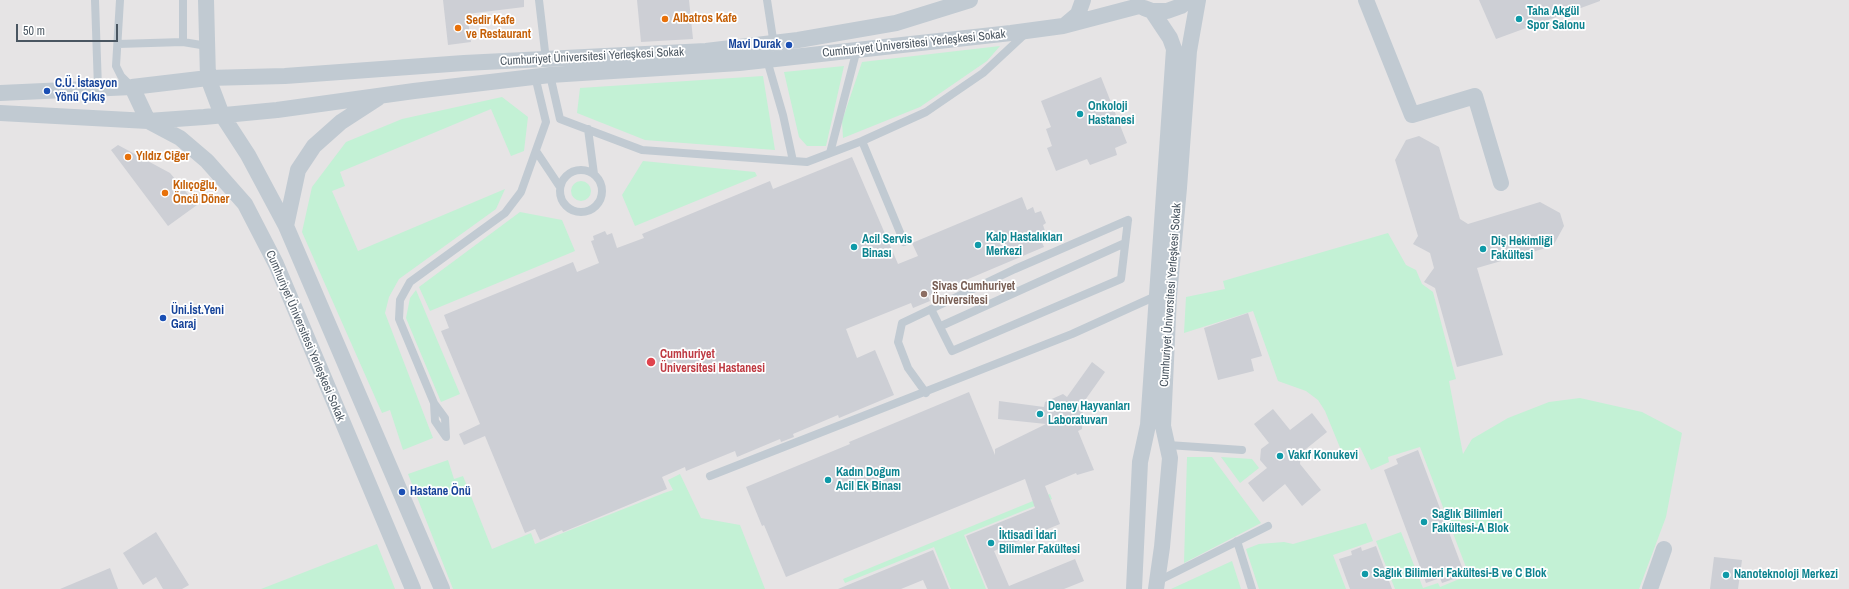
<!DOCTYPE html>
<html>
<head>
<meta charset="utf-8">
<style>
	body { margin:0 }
	#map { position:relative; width:1849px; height:589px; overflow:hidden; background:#f5f3f3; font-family:"Archivo Narrow",sans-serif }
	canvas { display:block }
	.scale { position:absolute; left:16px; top:24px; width:102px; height:18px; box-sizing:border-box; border:2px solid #4a5661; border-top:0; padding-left:5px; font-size:12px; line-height:14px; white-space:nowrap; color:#4a5661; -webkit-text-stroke:3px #fff; paint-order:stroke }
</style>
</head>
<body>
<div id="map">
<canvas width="1849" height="589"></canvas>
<div class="scale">50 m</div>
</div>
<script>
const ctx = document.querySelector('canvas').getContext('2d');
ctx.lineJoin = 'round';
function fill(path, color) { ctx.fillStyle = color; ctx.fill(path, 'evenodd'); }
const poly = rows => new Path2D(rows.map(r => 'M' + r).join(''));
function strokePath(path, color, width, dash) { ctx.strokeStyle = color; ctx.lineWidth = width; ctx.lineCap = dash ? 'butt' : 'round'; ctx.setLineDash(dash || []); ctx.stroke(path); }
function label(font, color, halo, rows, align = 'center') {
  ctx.font = font + ' "Archivo Narrow",sans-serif'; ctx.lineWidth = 3.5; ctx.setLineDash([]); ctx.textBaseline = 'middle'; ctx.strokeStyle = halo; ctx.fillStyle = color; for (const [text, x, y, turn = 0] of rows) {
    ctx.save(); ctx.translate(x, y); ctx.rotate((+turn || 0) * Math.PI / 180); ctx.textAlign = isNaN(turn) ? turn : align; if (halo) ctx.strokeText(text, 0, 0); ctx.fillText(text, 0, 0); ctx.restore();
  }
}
fill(poly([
	[0,0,1849,0,1849,589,0,589]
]), '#e6e4e5');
fill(poly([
	[1000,46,987,61,920,107,843,138,842,121,862,62],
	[844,66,826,146,807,146,799,137,784,72],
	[763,76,775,150,645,140,577,113,580,88],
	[502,97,528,117,524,151,511,156,491,109,340,172,345,186,332,191,358,251,505,189,496,209,399,279,389,297,385,313,433,438,403,450,390,410,382,413,302,232,312,187,346,142,402,119],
	[643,161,755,172,757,176,635,226,622,195],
	'571 191a10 10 0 1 1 20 0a10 10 0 1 1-20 0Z',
	[520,212,562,220,575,251,430,311,419,287],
	[1388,233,1406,265,1416,270,1422,284,1433,292,1456,379,1449,381,1463,454,1472,439,1508,418,1549,402,1580,398,1642,412,1682,433,1666,517,1639,589,1395,589,1376,541,1401,532,1423,588,1438,583,1440,587,1469,575,1420,447,1388,457,1389,462,1371,470,1360,447,1343,455,1325,411,1318,400,1306,391,1278,381,1253,311,1184,333,1186,297,1225,289,1223,281],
	[416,290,460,394,441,402,406,318,410,298],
	[1187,457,1212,457,1261,523,1184,563],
	[1221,457,1252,459,1259,468,1240,483],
	[448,460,454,479,463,476,492,549,531,533,535,544,664,493,673,490,668,480,680,474,701,518,740,525,765,589,453,589,408,474],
	[1050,494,1052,499,964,535,986,589,951,589,934,547,845,583,843,579],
	[1366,523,1373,541,1333,555,1346,589,1259,589,1246,549,1259,544,1284,542,1293,544],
	[377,544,395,589,261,589],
	[1232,561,1241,589,1171,589]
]), '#c3f1d5');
fill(poly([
	[443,0,524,0,524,7,467,14,471,42,448,45],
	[637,0,689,0,693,39,641,42],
	[1479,0,1600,0,1600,1,1496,39],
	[1101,77,1127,143,1115,148,1117,155,1090,165,1087,159,1056,171,1047,148,1052,146,1046,129,1051,127,1041,101],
	[1419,136,1439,147,1460,219,1468,224,1540,202,1560,213,1564,226,1553,246,1477,268,1503,355,1457,367,1435,288,1424,282,1434,268,1430,253,1413,244,1418,236,1395,160,1406,140],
	[118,145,170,173,197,205,168,226,111,150],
	[852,157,898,264,918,256,912,243,1022,197,1027,210,1033,207,1035,213,1041,211,1046,223,1043,225,1045,231,1038,234,1044,247,928,296,930,301,913,308,911,303,846,329,857,358,875,350,894,395,839,418,838,415,793,434,794,437,781,442,780,439,737,457,735,451,686,471,685,467,662,477,667,489,563,532,562,530,540,540,535,529,525,533,485,436,464,445,459,434,480,424,441,331,449,328,444,315,573,262,577,272,599,263,591,241,594,240,593,236,605,231,607,235,612,233,617,248,644,238,642,234,770,181,773,189],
	[1248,313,1262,356,1251,359,1254,371,1218,380,1204,328],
	[1092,362,1105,372,1083,403,1082,429,1078,431,1094,470,1077,475,1076,473,1045,486,1060,524,994,551,1009,586,1075,559,1084,581,1064,589,988,589,966,536,1035,508,1025,479,786,577,764,525,762,526,746,487,850,444,849,442,969,392,995,455,995,449,1046,424,998,419,999,401,1044,407,1045,402,1063,394,1067,397],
	[1273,409,1290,430,1312,413,1327,432,1301,453,1300,464,1321,490,1302,506,1285,484,1263,502,1248,483,1267,468,1260,460,1261,449,1269,443,1254,424],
	[1418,450,1465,575,1442,583,1440,578,1426,583,1384,470,1398,464,1396,459],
	[156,532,189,585,182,589,163,589,156,577,143,585,123,553],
	[1376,546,1392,589,1350,589,1339,559,1352,555,1351,551,1361,547,1362,551],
	[933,550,949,589,927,589,923,580,901,589,838,589],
	[1714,557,1742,560,1738,589,1710,589],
	[110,568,118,589,60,589]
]), '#cdcfd5');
strokePath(poly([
	[95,0,98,88],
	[120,0,116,66,121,76,132,87],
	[539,0,546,60],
	[767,0,774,45],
	[183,42,183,0],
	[118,44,183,42,207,46],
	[767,60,783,115,793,161],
	[550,75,560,119,642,150,807,162,862,141,926,112,983,73,1026,33],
	[588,129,594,174],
	[862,141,904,242],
	[536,151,560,187],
	[830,153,857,49],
	'560 191a21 21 0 1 1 42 0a21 21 0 1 1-42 0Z',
	[931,309,952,351,1121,279,1128,220],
	[941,326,1125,243],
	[926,393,908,368,898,342,902,323,1015,269,1128,220],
	[434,403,445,418,446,437,435,421,434,403,399,319,400,300,410,282,505,213,521,192,546,122,535,76],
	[1168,445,1242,450],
	[710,476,1072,334,1156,296],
	[1237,541,1252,589],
	[1158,581,1268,526]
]), '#c1cad2', 8);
strokePath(poly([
	[206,0,208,78,222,115,248,155,286,226,442,589],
	[1366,0,1412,115,1475,96,1501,183],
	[1144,8,1152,11,1167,11,1181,6,1189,0],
	[1065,25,1078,14,1083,0],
	[132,87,148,121,180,138,207,161,245,204,276,264,413,589],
	[0,93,132,87,208,78,285,76,464,63,706,51,798,40,896,23,970,0],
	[0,113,148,121,204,117,277,110,414,91,550,75,739,63,1011,33,1063,26,1139,6],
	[286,226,298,170,314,146,341,122,378,98],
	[1134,589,1140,462,1148,425,1174,49,1170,38,1152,11],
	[1156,589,1162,547,1170,458,1163,426,1169,296,1179,188,1189,51,1198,0],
	[1650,589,1664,549]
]), '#c1cad2', 16);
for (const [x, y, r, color] of [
	[665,19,4,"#e8710a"],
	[1519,19,4,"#0f9aa8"],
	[458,28,4,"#e8710a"],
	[789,45,4,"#1a4fb4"],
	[47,91,4,"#1a4fb4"],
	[1080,114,4,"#0f9aa8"],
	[128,157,4,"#e8710a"],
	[165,193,4,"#e8710a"],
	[978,245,4,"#0f9aa8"],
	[854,247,4,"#0f9aa8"],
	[1483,249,4,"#0f9aa8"],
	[924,294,4,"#8d6e63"],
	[163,318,4,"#1a4fb4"],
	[651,362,5,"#e0444e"],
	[1040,414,4,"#0f9aa8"],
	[1280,456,4,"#0f9aa8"],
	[828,480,4,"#0f9aa8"],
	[402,492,4,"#1a4fb4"],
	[1424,522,4,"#0f9aa8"],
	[991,543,4,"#0f9aa8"],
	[1365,574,4,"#0f9aa8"],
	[1726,575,4,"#0f9aa8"]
]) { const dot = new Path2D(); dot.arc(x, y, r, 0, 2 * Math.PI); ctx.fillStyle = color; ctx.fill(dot); strokePath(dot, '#fff', 1.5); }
label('bold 12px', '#0d838f', '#fff', [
	["Taha Akgül",1527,12],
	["Spor Salonu",1527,26],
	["Onkoloji",1088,107],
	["Hastanesi",1088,121],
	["Kalp Hastalıkları",986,238],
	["Merkezi",986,252],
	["Acil Servis",862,240],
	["Binası",862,254],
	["Diş Hekimliği",1491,242],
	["Fakültesi",1491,256],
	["Deney Hayvanları",1048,407],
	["Laboratuvarı",1048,421],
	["Vakıf Konukevi",1288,456],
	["Kadın Doğum",836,473],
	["Acil Ek Binası",836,487],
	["Sağlık Bilimleri",1432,515],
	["Fakültesi-A Blok",1432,529],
	["İktisadi İdari",999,536],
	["Bilimler Fakültesi",999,550],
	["Sağlık Bilimleri Fakültesi-B ve C Blok",1373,574],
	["Nanoteknoloji Merkezi",1734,575]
], 'left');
label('bold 12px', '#c56008', '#fff', [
	["Albatros Kafe",673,19],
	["Sedir Kafe",466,21],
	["ve Restaurant",466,35],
	["Yıldız Ciğer",136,157],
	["Kılıçoğlu,",173,186],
	["Öncü Döner",173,200]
], 'left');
label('12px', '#4a5661', '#fff', [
	["Cumhuriyet Üniversitesi Yerleşkesi Sokak",914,44,-6],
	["Cumhuriyet Üniversitesi Yerleşkesi Sokak",592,57,-3],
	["Cumhuriyet Üniversitesi Yerleşkesi Sokak",1171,295,-86],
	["Cumhuriyet Üniversitesi Yerleşkesi Sokak",305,336,67]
]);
label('bold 12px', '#164399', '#fff', [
	["Mavi Durak",781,45,"right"],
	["C.Ü. İstasyon",55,84],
	["Yönü Çıkış",55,98],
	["Üni.İst.Yeni",171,311],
	["Garaj",171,325],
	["Hastane Önü",410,492]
], 'left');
label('bold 12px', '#785e54', '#fff', [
	["Sivas Cumhuriyet",932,287],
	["Üniversitesi",932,301]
], 'left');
label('bold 12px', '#be3a42', '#fff', [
	["Cumhuriyet",660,355],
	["Üniversitesi Hastanesi",660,369]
], 'left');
</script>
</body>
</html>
